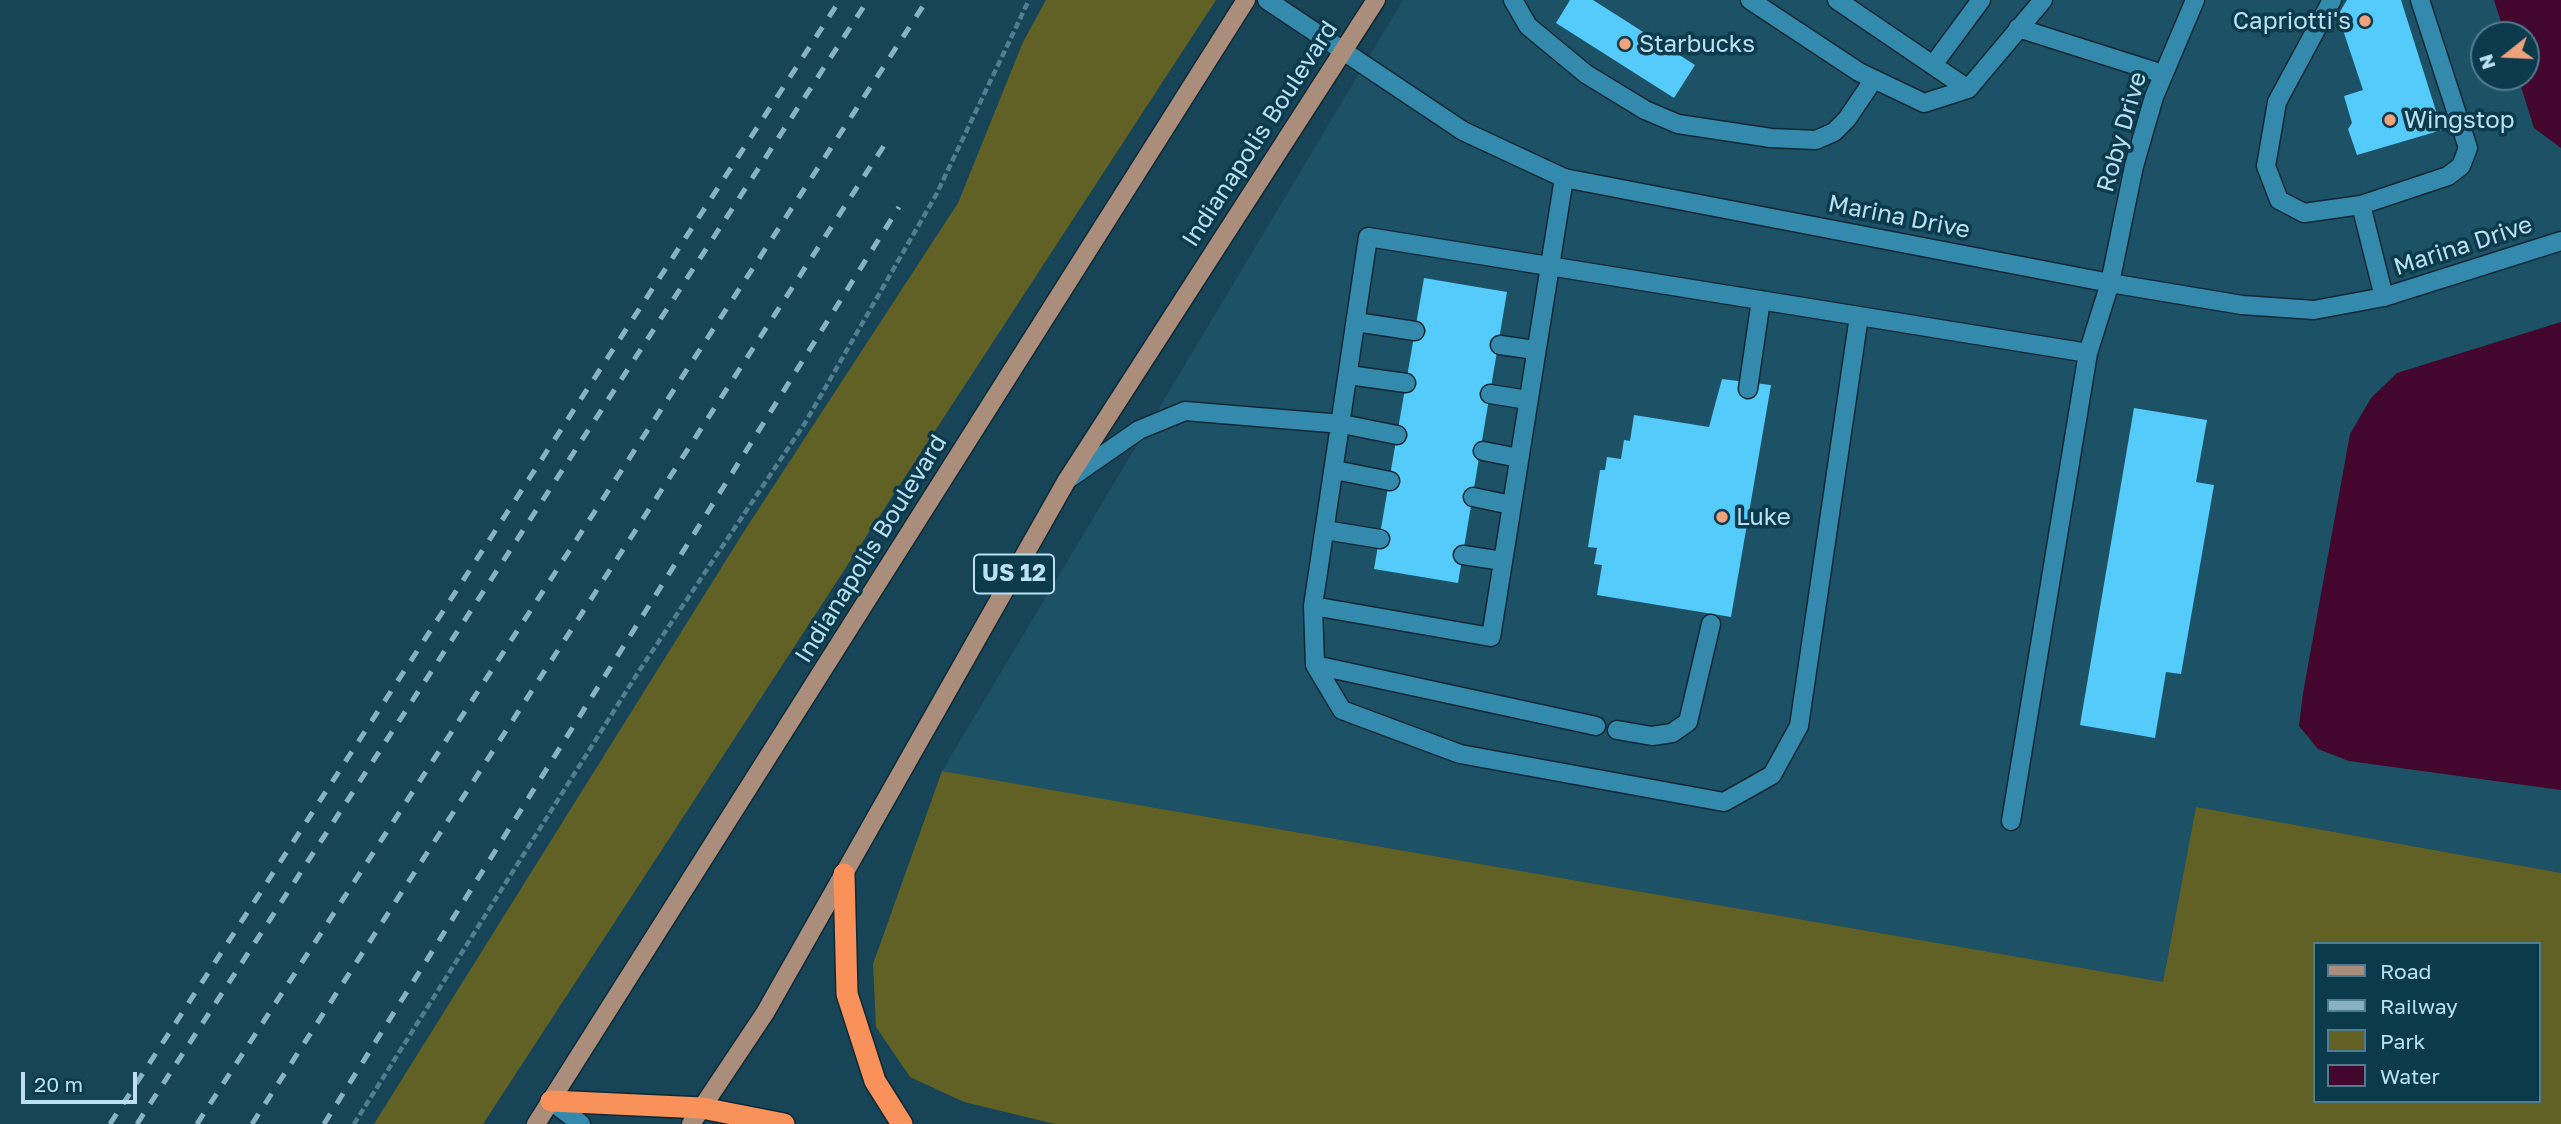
<!DOCTYPE html>
<html>
<head>
<meta charset="utf-8">
<style>
	body { margin:0 }
	#map { position:relative; width:2561px; height:1124px; overflow:hidden; background:#174557; font-family:"Golos Text",sans-serif }
	canvas { display:block }
	.legend { position:absolute; left:2313px; top:942px; width:228px; height:161px; box-sizing:border-box; background:#0a3a4c; border:2px solid #507c8f; margin:0; padding:9px 12px; list-style:none; font-size:21px; color:#b9e0f3 }
	.legend li { display:flex; align-items:center; gap:14px; height:35px }
	.legend b { width:35px; border:2px solid #507c8f }
	.north { position:absolute; left:2470px; top:21px; width:70px; height:70px; box-sizing:border-box; background:#0a3a4c; border:2px solid #507c8f; border-radius:50%; rotate:252deg; font-size:19px; font-weight:700; line-height:28px; text-align:center; color:#b9e0f3 }
	.north::after { content:''; display:block; margin:auto; width:24px; height:32px; background:#f0a27a; clip-path:polygon(50% 0,100% 100%,50% 72%,0 100%) }
	.scale { position:absolute; left:21px; top:1072px; width:116px; height:32px; box-sizing:border-box; border:4px solid #b9e0f3; border-top:0; padding-left:9px; font-size:21px; line-height:24px; white-space:nowrap; color:#b9e0f3; -webkit-text-stroke:5px #0a3a4c; paint-order:stroke }
</style>
</head>
<body>
<div id="map">
<canvas width="2561" height="1124"></canvas>
<ul class="legend">
<li><b style="height:9px;background:#aa8e7b"></b>Road</li>
<li><b style="height:9px;background:#88b2c4"></b>Railway</li>
<li><b style="height:19px;background:#616025"></b>Park</li>
<li><b style="height:19px;background:#43062c"></b>Water</li>
</ul>
<div class="north">N</div>
<div class="scale">20 m</div>
</div>
<script>
const ctx = document.querySelector('canvas').getContext('2d');
ctx.lineJoin = 'round';
function fill(path, color) { ctx.fillStyle = color; ctx.fill(path, 'evenodd'); }
const poly = rows => new Path2D(rows.map(r => 'M' + r).join(''));
function strokePath(path, color, width, dash) { ctx.strokeStyle = color; ctx.lineWidth = width; ctx.lineCap = dash ? 'butt' : 'round'; ctx.setLineDash(dash || []); ctx.stroke(path); }
function label(font, color, halo, rows, align = 'center') {
  ctx.font = font + ' "Golos Text",sans-serif'; ctx.lineWidth = 7; ctx.setLineDash([]); ctx.textBaseline = 'middle'; ctx.strokeStyle = halo; ctx.fillStyle = color; for (const [text, x, y, turn = 0] of rows) {
    ctx.save(); ctx.translate(x, y); ctx.rotate((+turn || 0) * Math.PI / 180); ctx.textAlign = isNaN(turn) ? turn : align; if (halo) ctx.strokeText(text, 0, 0); ctx.fillText(text, 0, 0); ctx.restore();
  }
}
fill(poly([
	[1403,0,2561,0,2561,873,2196,807,2163,982,942,771],
	[2484,35,2526,35,2526,77,2484,77]
]), '#1d5166');
fill(poly([
	[1046,0,1216,0,483,1124,374,1124,743,533,958,203,1023,42],
	[942,771,2163,982,2196,807,2561,873,2561,1124,1055,1124,964,1102,910,1077,876,1027,873,964],
	[2314,944,2538,944,2538,1101,2314,1101]
]), '#616025');
fill(poly([
	[2494,0,2561,0,2561,148,2534,128,2518,77,2526,77,2526,35,2505,35],
	[2561,322,2561,790,2349,761,2318,749,2299,726,2303,693,2350,434,2371,398,2397,373]
]), '#43062c');
fill(poly([
	[1570,0,1593,0,1695,65,1674,98,1556,23],
	[2347,0,2401,0,2442,130,2357,155,2348,129,2352,123,2344,96,2363,90,2338,15],
	[1424,278,1507,292,1458,583,1374,569],
	[1722,379,1771,385,1731,617,1597,595,1602,565,1594,564,1597,548,1588,547,1600,470,1605,470,1607,457,1621,459,1624,440,1630,441,1634,415,1709,427],
	[2134,408,2207,420,2196,482,2214,485,2181,674,2166,672,2155,738,2080,725]
]), '#54cbfa');
const service = poly([
	[1513,0,1528,26,1586,74,1645,110,1678,124,1771,138,1816,140,1834,132,1847,119,1874,79],
	[1750,0,1859,72,1924,103,1968,89,2043,0],
	[1837,0,1968,89],
	[2332,0,2277,102,2266,166,2279,200,2304,213,2361,205,2448,176,2461,166,2468,148,2420,0],
	[2018,28,2163,74],
	[1933,65,1981,0],
	[2361,205,2384,297],
	[1859,316,1799,726,1772,775,1724,802,1460,754,1342,710,1315,665,1313,606,1368,237,1549,266,1859,316,2088,353],
	[1356,322,1415,331],
	[1500,345,1535,350],
	[1349,375,1406,383],
	[1748,389,1761,300],
	[1490,394,1528,400],
	[1483,451,1519,458],
	[1335,470,1390,481],
	[1067,480,1139,430,1185,411,1342,424,1397,435],
	[1473,497,1511,505],
	[1325,530,1380,539],
	[1463,555,1503,561],
	[1313,606,1491,637,1564,178],
	[1315,665,1596,726],
	[1617,730,1652,736,1672,733,1688,722,1711,624],
	[2011,821,2088,353,2110,283]
]);
const tertiary = poly([
	[1267,0,1463,131,1564,178,2110,283,2242,305,2314,310,2384,297,2561,241],
	[2110,283,2134,166,2154,97,2195,0],
	[551,1101,581,1124]
]);
const primary = poly([
	[536,1124,1246,0],
	[691,1124,765,1013,1067,480,1376,0]
]);
const motorway = poly([
	[844,874,847,994,875,1081,902,1124],
	[551,1101,702,1108,784,1124]
]);
strokePath(service, '#0f2934', 21);
strokePath(tertiary, '#0f2934', 21);
strokePath(primary, '#0f2934', 21);
strokePath(motorway, '#0f2934', 24);
strokePath(poly([
	[354,1124,639,671,805,423,936,195,1029,0]
]), '#527d8f', 4.5, [7, 3.5]);
strokePath(service, '#348aad', 18);
strokePath(tertiary, '#348aad', 18);
strokePath(primary, '#aa8e7b', 18);
strokePath(motorway, '#f8915a', 21);
strokePath(poly([
	[110,1124,840,0],
	[137,1124,868,0],
	[197,1124,927,0],
	[252,1124,885,144],
	[324,1124,899,207]
]), '#88b2c4', 5, [12, 12]);
for (const [x, y, r, color] of [
	[2365,21,7,"#f0a27a"],
	[1625,44,7,"#f0a27a"],
	[2390,120,7,"#f0a27a"],
	[1722,517,7,"#f0a27a"]
]) { const dot = new Path2D(); dot.arc(x, y, r, 0, 2 * Math.PI); ctx.fillStyle = color; ctx.fill(dot); strokePath(dot, '#0a3a4c', 2.5); }
for (const [x, y, w] of [
	[1014,574,80]
]) { const box = new Path2D(); box.roundRect(x - w / 2, y - 19.5, w, 39, 5); ctx.fillStyle = '#0a3a4c'; ctx.fill(box); strokePath(box, '#b9e0f3', 2); }
label('bold 23px', '#b9e0f3', null, [
	["US 12",1014,574]
]);
label('24px', '#b9e0f3', '#0a3a4c', [
	["Capriotti's",2351,21,"right"],
	["Starbucks",1639,44],
	["Wingstop",2404,120],
	["Luke",1736,517]
], 'left');
label('24px', '#b9e0f3', '#0a3a4c', [
	["Roby Drive",2122,132,-74],
	["Indianapolis Boulevard",1260,134,-57],
	["Marina Drive",1899,217,11],
	["Marina Drive",2463,246,-18],
	["Indianapolis Boulevard",871,549,-58]
]);
</script>
</body>
</html>
